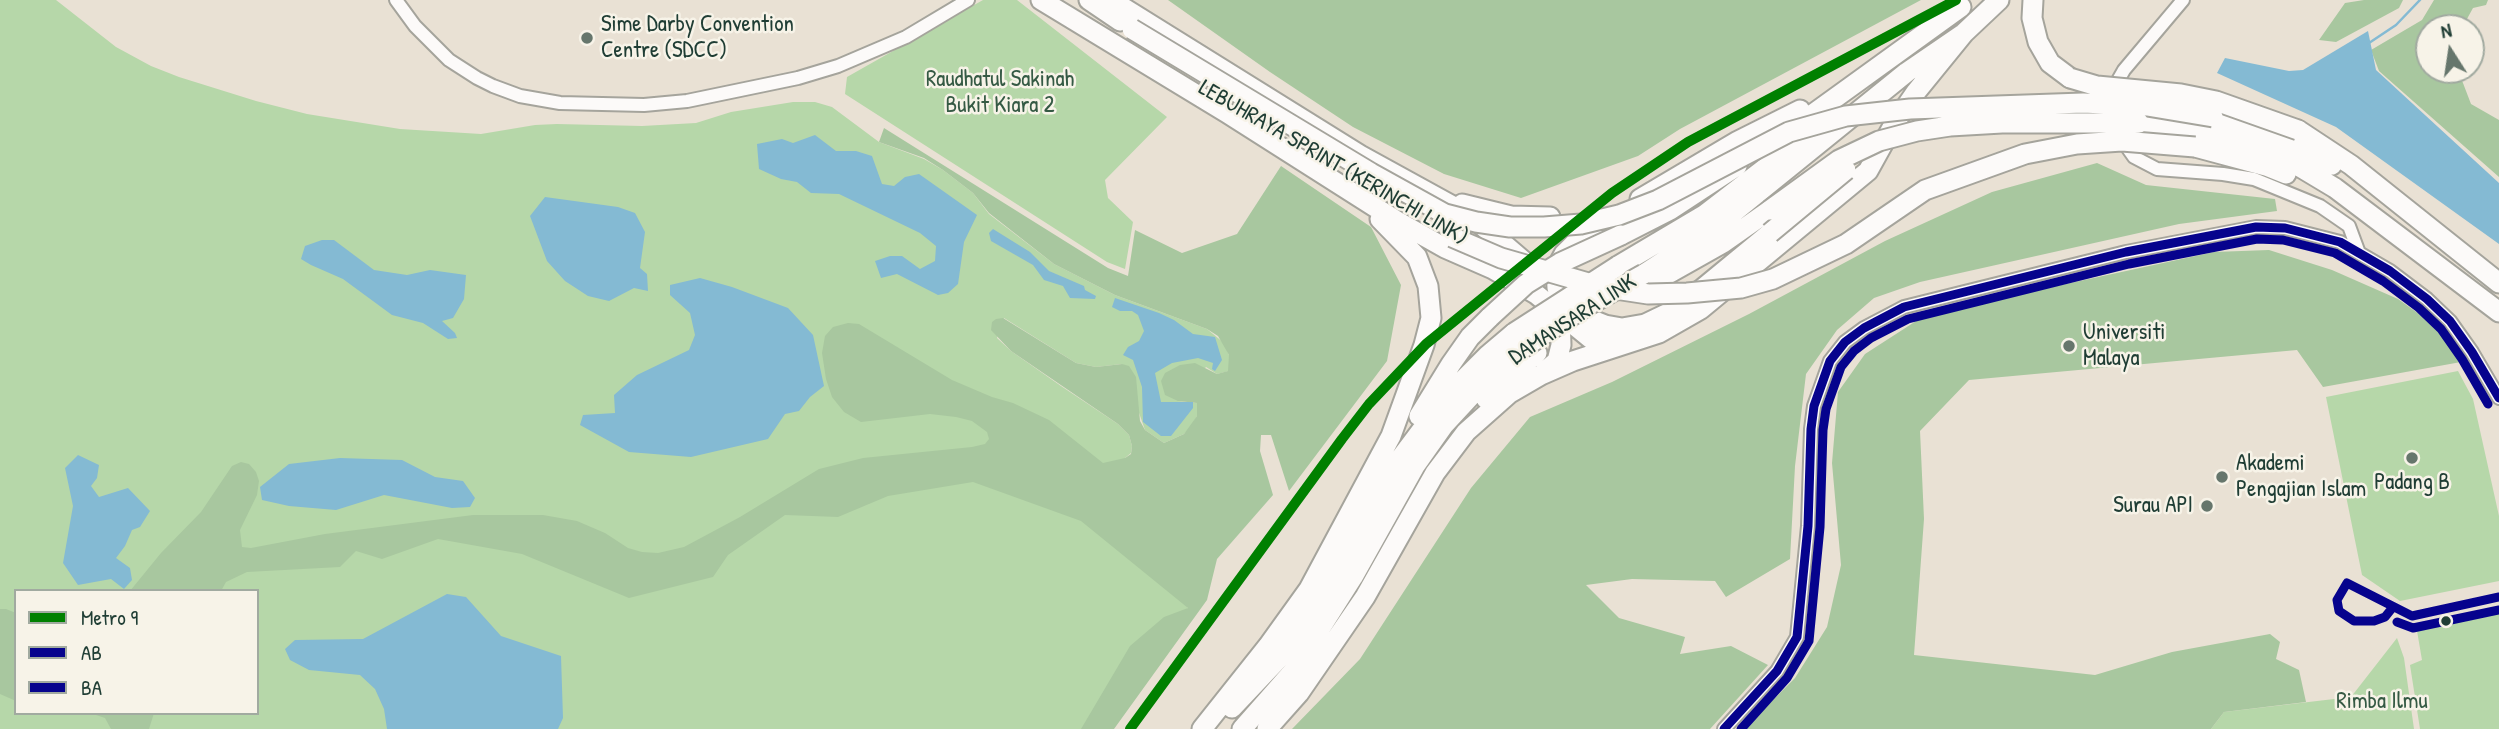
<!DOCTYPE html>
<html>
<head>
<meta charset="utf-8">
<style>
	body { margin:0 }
	#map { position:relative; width:2499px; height:729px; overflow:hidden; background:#e9e1d4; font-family:"Patrick Hand",sans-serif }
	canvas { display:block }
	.legend { position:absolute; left:14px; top:589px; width:245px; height:126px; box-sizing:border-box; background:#f7f3e8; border:2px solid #a1aaa0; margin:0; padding:9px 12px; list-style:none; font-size:21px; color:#1f3d34 }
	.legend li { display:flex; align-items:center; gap:14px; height:35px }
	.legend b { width:35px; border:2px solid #a1aaa0 }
	.north { position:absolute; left:2415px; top:14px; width:70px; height:70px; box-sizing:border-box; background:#f7f3e8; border:2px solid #a1aaa0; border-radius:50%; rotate:348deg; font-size:19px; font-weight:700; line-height:28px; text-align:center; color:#1f3d34 }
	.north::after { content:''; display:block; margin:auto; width:24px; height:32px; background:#66766c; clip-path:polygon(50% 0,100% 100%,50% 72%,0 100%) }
</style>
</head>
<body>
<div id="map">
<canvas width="2499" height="729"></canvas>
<ul class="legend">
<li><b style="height:9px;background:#008000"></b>Metro 9</li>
<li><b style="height:9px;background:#06038d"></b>AB</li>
<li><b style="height:9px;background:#06038d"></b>BA</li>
</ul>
<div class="north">N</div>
</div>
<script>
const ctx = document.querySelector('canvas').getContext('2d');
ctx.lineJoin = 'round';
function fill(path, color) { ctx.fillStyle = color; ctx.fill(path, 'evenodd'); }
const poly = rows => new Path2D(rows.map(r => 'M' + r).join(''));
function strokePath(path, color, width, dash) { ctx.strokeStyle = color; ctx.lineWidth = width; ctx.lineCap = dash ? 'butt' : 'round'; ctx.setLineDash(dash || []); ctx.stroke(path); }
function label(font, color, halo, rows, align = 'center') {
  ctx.font = font + ' "Patrick Hand",sans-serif'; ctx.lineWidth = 5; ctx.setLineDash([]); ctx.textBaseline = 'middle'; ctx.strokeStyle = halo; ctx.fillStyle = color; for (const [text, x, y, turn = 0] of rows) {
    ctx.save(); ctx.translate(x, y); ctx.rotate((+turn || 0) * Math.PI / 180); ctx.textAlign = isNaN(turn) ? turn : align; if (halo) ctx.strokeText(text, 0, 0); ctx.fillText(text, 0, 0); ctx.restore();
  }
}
fill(poly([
	[0,0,56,0,116,47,151,66,179,77,256,101,307,114,400,129,481,134,535,125,557,124,642,126,696,123,731,112,793,102,815,102,832,107,879,142,924,159,943,170,973,193,989,214,1054,264,1115,295,1207,329,1224,343,1229,355,1229,371,1217,374,1206,367,1178,401,1197,403,1197,416,1193,425,1184,434,1164,443,1145,430,1122,364,1096,367,1076,363,1004,318,997,338,1011,351,1061,386,1118,424,1129,435,1132,446,1131,453,1125,458,1188,608,1099,729,0,729],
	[16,591,257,591,257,713,16,713],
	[983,0,1017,0,1167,117,1105,180,1108,198,1133,222,1125,269,1107,262,845,94,847,77],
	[2458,371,2473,399,2499,516,2499,581,2400,601,2362,575,2326,397],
	[2499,608,2499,729,2420,729,2410,665,2422,660,2416,625],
	[2397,638,2404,658,2414,729,2211,729,2224,712,2351,697]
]), '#b6d7a9');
fill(poly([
	[1168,0,1921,0,1680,129,1638,156,1521,198,1444,174,1353,127,1270,72],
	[2364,0,2403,0,2399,8,2336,42,2319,40,2345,3],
	[2434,0,2488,0,2486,5,2473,8,2462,28,2429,28,2429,70,2458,70,2471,104,2499,120,2499,177,2379,71,2371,50,2422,20],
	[884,128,1108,268,1128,276,1135,230,1182,253,1237,234,1281,166,1371,227,1401,285,1387,361,1289,491,1271,435,1261,435,1260,451,1273,495,1217,559,1207,600,1114,729,1081,729,1130,646,1164,617,1188,608,1081,521,973,482,888,496,838,517,785,515,728,555,713,577,629,598,522,554,438,539,382,559,356,551,340,567,247,572,226,582,221,591,130,591,161,553,201,512,232,466,241,462,249,464,256,472,259,481,257,495,240,530,242,547,251,548,325,534,473,515,543,515,577,521,605,533,628,548,642,552,658,553,684,547,740,517,819,469,863,458,972,447,985,444,989,439,987,432,972,421,956,417,930,414,861,422,844,412,832,397,826,379,822,353,825,336,833,327,848,323,859,324,952,380,992,397,1013,403,1049,420,1103,463,1125,458,1131,454,1132,446,1129,435,1118,424,1011,351,991,330,992,322,996,319,1003,318,1076,363,1096,367,1122,364,1129,366,1136,377,1140,421,1145,430,1164,443,1184,434,1197,416,1197,403,1178,401,1165,395,1161,381,1165,373,1180,365,1195,363,1217,374,1228,371,1229,355,1218,336,1207,329,1115,295,1054,264,989,213,973,193,943,170,924,158,879,142],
	[2097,163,2146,185,2275,199,2277,211,2179,224,1920,282,1874,298,1837,330,1806,374,1795,466,1790,559,1726,597,1715,581,1632,579,1586,585,1619,618,1685,637,1680,654,1731,646,1768,665,1710,729,1292,729,1360,659,1471,488,1530,417,1612,382,1749,314,1885,241,1992,192],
	[2269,250,2332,270,2398,299,2443,331,2461,362,2323,387,2297,350,1969,380,1920,431,1924,519,1914,655,2095,675,2172,652,2270,634,2280,642,2276,659,2299,670,2306,702,2224,712,2211,729,1744,729,1795,678,1827,627,1841,565,1832,463,1838,392,1865,354,1927,314,2214,252],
	[0,609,6,609,16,613,16,701,0,694],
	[90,713,154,713,149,729,111,729,105,718]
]), '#a8c79f');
fill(poly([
	[2368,31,2376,70,2499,183,2499,244,2336,127,2217,73,2225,58,2289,71,2303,70],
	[815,135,836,151,856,151,872,156,882,184,894,186,905,177,919,174,977,215,964,242,958,284,948,293,938,295,897,274,881,278,875,261,890,256,902,256,920,269,935,261,936,246,920,233,839,194,811,193,797,182,781,179,759,169,757,144,782,139,793,143],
	[545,197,618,207,635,213,645,232,640,268,647,274,648,291,634,288,609,301,588,296,565,281,547,261,530,216],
	[993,229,1030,252,1049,271,1084,286,1085,290,1096,296,1095,299,1070,298,1063,286,1044,280,1033,265,991,241,989,233],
	[322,240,334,240,374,270,407,275,430,270,466,275,464,299,453,318,442,321,455,333,457,338,448,339,423,323,392,315,343,279,311,265,301,259,305,246],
	[700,278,732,287,788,308,813,335,824,386,810,397,799,411,785,414,768,439,691,457,629,452,580,425,583,415,615,413,614,395,637,375,689,350,695,335,690,313,670,295,670,285],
	[1115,298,1159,313,1174,320,1193,334,1215,337,1222,360,1215,371,1212,369,1213,363,1198,358,1172,363,1155,373,1161,402,1193,402,1193,408,1171,436,1161,436,1143,422,1142,387,1133,360,1123,355,1128,347,1139,341,1144,331,1138,315,1132,311,1120,311,1112,307],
	[78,455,99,465,97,478,91,486,99,497,128,488,150,511,140,527,132,530,125,546,116,558,130,568,132,580,124,589,111,579,78,585,63,563,73,506,65,468],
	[340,458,402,460,435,477,463,481,475,498,470,507,452,508,384,495,336,510,289,506,262,500,260,487,289,464],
	[447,594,466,597,501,636,561,656,563,718,558,729,387,729,384,709,375,689,360,675,309,670,290,660,285,649,295,640,363,639]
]), '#84bad3');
strokePath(poly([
	[2369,43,2396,25,2420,0]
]), '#84bad3', 2.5);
const minor = poly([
	[396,0,415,26,449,60,477,78,493,86,520,96,560,103,644,105,687,101,798,78,838,66,906,37,968,0],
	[2115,91,2116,84,2124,70,2183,0],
	[2122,140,2134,157,2157,169,2223,174,2254,179,2320,206,2349,226,2359,253],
	[1724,729,1777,671,1797,637,1808,526,1811,429,1814,406,1830,361,1845,342,1864,328,1904,307,2126,252,2256,227,2285,228,2340,242,2390,271,2427,299,2450,321,2472,352,2499,398]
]);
const highway = poly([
	[1041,0,1227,113,1397,221,1445,248,1493,269,1536,294,1591,339,1610,343,1621,343],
	[1089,0,1120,21],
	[1111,0,1360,155,1471,216,1534,270],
	[2033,0,2032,18,2038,42,2050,63,2070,78],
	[2213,117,2280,140,2332,165],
	[2139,123,2199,132,2259,149,2300,167,2335,188,2499,312],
	[1788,129,1806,119,1961,7],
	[2298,130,2351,165,2499,283],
	[2195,147,2266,166,2286,174],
	[1640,199,1738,141,1800,110],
	[1462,204,1511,216,1550,217],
	[1619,218,1578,240,1564,254,1556,269,1557,288,1564,299,1590,319,1605,325,1622,328,1645,324,1668,313,1702,289,1770,233],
	[1621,235,1670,210,1737,166],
	[1618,266,1704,215,1812,132],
	[1644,274,1713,229,1907,72,1964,33,1999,0],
	[1652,283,1723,243,1770,210],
	[1544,372,1557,361,1561,345,1560,315,1557,311],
	[1486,399,1537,353],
	[1419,416,1451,364,1470,337,1490,317],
	[1232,708,1285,652,1337,573,1396,464,1448,395,1488,355,1514,333],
	[1202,729,1268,646,1309,589,1391,436,1424,345,1431,318,1428,286,1417,257,1380,219],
	[1242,729,1294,670,1353,577,1415,466,1444,425,1493,372,1523,348],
	[1267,729,1299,693,1365,597,1435,473,1466,432,1510,393,1541,375,1573,361,1659,333,1701,309,1868,171,1894,124,1916,92,1964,33]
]);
strokePath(minor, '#a5a49c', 16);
strokePath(highway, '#a5a49c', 23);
strokePath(minor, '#fcfaf9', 12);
strokePath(highway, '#fcfaf9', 19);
const highwayBridge = poly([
	[1132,29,1371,173,1445,214,1476,222,1510,227,1544,227,1581,224,1619,215,1658,200,1789,132,1846,116,1910,109,2083,103,2147,106,2213,117],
	[2070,78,2097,86,2181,94,2216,101,2298,130],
	[1770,210,1839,160,1879,141,1917,131,1950,126,2002,123,2139,123],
	[1770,233,1846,170],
	[1452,237,1501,258,1602,287,1648,294,1687,293,1741,288,1773,279,1846,244,1925,190,2025,154,2077,144,2122,141,2195,147],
	[1490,317,1526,284,1560,263,1621,235],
	[1514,333,1618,266],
	[1523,348,1585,307,1644,274]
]);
strokePath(highwayBridge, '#a5a49c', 23, []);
strokePath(highwayBridge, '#fcfaf9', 19);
strokePath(poly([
	[2393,607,2385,617,2374,621,2354,621,2339,611,2337,600,2347,583,2412,616,2499,597],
	[1724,729,1777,671,1797,637,1808,526,1811,429,1814,406,1830,361,1845,342,1864,328,1904,307,2126,252,2256,227,2285,228,2340,242,2390,271,2427,299,2450,321,2472,352,2499,398]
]), '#06038d', 9);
strokePath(poly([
	[2397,622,2413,628,2499,610],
	[1741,729,1787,678,1809,641,1820,527,1823,430,1826,409,1841,367,1854,351,1871,338,1908,319,2129,264,2257,239,2283,240,2335,253,2383,281,2419,308,2441,329,2462,359,2488,404]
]), '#06038d', 9);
strokePath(poly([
	[1130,729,1342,439,1369,404,1426,344,1612,193,1688,142,1956,0]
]), '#008000', 10);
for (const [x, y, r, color] of [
	[587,38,7,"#66766c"],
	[2069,346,7,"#66766c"],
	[2412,458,7,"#66766c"],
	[2222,477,7,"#66766c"],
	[2207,506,7,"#66766c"],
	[2446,621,6,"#1f3d34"]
]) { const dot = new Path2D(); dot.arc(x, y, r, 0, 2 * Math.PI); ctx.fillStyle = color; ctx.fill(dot); strokePath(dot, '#f7f3e8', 2.5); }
label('23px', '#1f3d34', '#f7f3e8', [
	["Sime Darby Convention",601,25],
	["Centre (SDCC)",601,51],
	["Universiti",2083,333],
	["Malaya",2083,359],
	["Akademi",2236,464],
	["Pengajian Islam",2236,490],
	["Padang B",2412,483,"center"],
	["Surau API",2193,506,"right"]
], 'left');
label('23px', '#355a44', '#f7f3e8', [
	["Raudhatul Sakinah",1000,80],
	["Bukit Kiara 2",1000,106],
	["Rimba Ilmu",2382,702]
]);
label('23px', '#1f3d34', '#f7f3e8', [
	["LEBUHRAYA SPRINT (KERINCHI LINK)",1333,163,30],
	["DAMANSARA LINK",1573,320,-33]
]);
</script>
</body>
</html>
